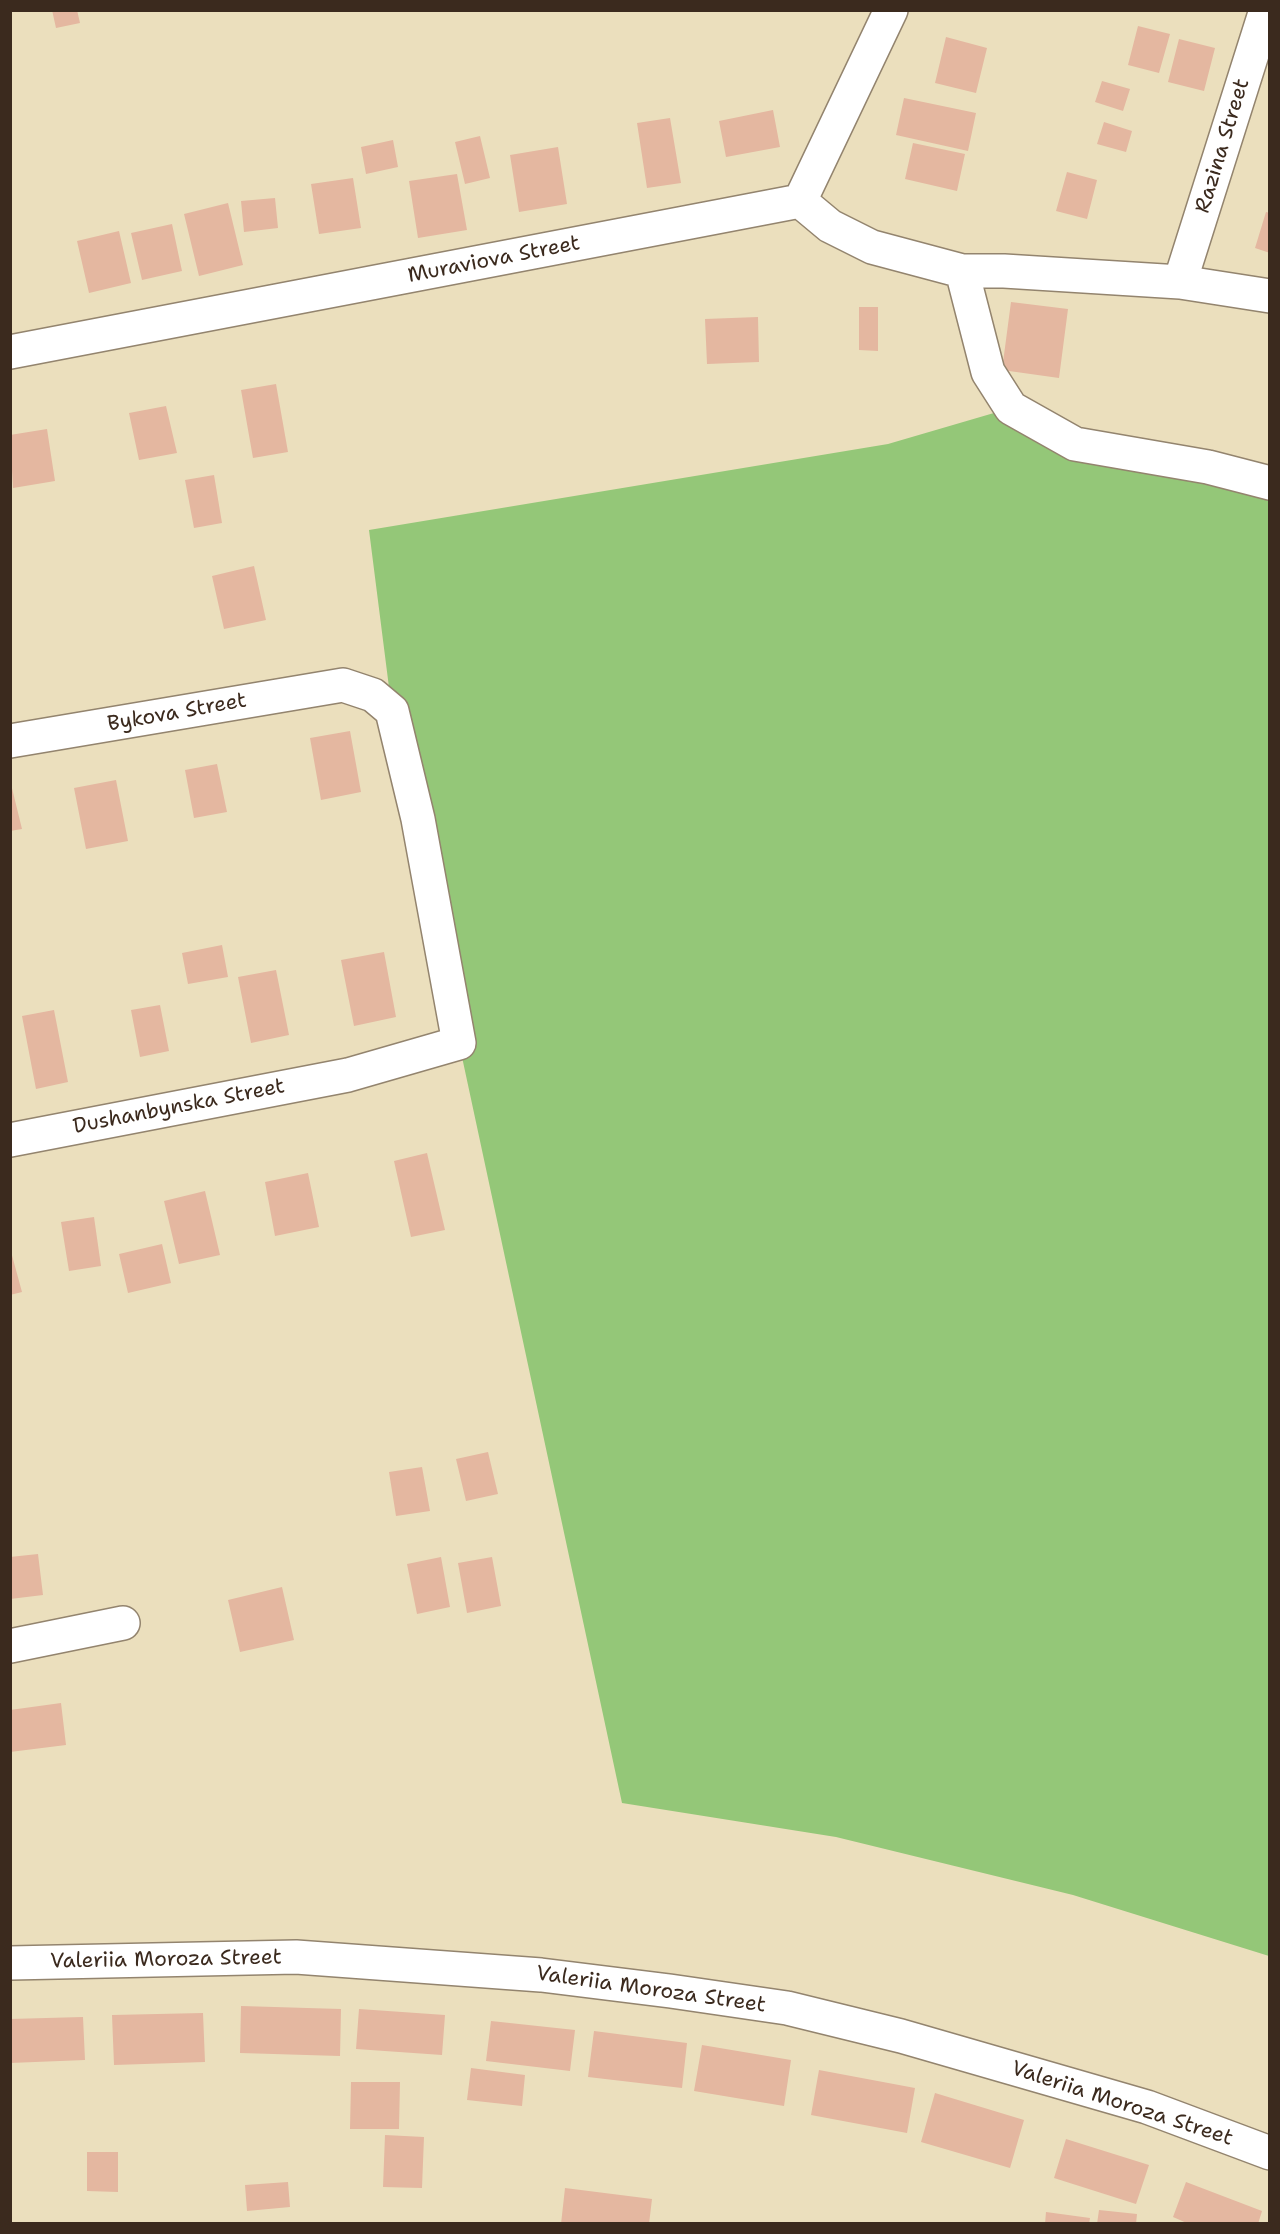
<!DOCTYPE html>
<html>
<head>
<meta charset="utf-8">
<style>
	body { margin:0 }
	#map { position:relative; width:1280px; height:2234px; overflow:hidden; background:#ebdfbd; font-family:"Shantell Sans",sans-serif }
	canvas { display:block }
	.frame { position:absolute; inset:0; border:12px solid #3b2a1e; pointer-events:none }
</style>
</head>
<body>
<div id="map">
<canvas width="1280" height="2234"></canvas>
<div class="frame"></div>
</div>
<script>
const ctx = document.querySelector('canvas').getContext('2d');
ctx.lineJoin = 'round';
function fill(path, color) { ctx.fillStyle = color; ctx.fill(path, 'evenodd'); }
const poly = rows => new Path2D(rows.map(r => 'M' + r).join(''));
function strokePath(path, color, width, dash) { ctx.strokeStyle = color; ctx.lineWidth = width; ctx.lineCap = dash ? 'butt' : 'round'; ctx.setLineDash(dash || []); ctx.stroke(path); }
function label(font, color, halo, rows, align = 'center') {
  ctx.font = font + ' "Shantell Sans",sans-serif'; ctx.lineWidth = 5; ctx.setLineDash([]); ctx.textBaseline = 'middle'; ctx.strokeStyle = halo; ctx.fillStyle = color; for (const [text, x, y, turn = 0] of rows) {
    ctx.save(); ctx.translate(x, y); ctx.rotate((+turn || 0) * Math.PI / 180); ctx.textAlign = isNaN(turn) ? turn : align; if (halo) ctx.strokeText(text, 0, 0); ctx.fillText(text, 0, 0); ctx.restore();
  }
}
fill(poly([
	[1011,408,1075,444,1269,483,1269,1956,1073,1895,836,1837,622,1803,459,1043,392,711,369,530,888,444]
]), '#94c778');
fill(poly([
	[52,10,77,10,80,23,56,28],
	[1138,26,1170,34,1159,73,1128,65],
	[946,37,987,48,976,93,935,83],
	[1179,39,1215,48,1204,91,1168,82],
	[1102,81,1130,89,1123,111,1095,102],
	[904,98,976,113,968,151,896,135],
	[773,110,780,147,726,157,719,121],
	[670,118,681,183,647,188,637,123],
	[1104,122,1132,131,1126,152,1097,144],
	[480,136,490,178,465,184,455,142],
	[393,140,398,167,366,174,361,147],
	[913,143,965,154,957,191,905,179],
	[558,147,567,204,519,212,510,155],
	[1067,172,1097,180,1087,219,1056,211],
	[457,174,467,230,418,238,409,181],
	[353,178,361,228,319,234,311,184],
	[275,198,278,228,244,232,241,201],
	[228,203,243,265,199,276,184,214],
	[1266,212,1270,213,1270,253,1255,248],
	[172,224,182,271,142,280,131,233],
	[119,231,131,283,89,293,77,241],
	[1011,302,1068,309,1059,378,1002,370],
	[859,307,878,307,878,351,859,350],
	[758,317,759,362,707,364,705,319],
	[276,384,288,452,253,458,241,390],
	[166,406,177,453,139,460,129,413],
	[47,429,55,481,13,488,10,435],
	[214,475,222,523,194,528,185,480],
	[254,566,266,620,224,629,212,576],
	[350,731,361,792,321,800,310,738],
	[217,764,227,812,194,818,185,770],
	[10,780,22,829,10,831],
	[116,780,128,841,86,849,74,788],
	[222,945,228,977,188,984,182,953],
	[384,952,396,1017,354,1026,341,960],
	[276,970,289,1035,251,1043,238,977],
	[160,1005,169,1051,140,1057,131,1010],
	[54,1010,68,1082,36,1089,22,1016],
	[427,1153,445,1230,411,1237,394,1161],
	[308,1173,319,1227,275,1236,265,1182],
	[205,1191,220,1255,179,1264,164,1201],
	[94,1217,101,1266,69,1271,61,1222],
	[162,1244,171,1283,128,1293,119,1254],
	[10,1248,22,1292,10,1295],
	[488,1452,498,1494,466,1501,456,1459],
	[422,1467,430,1511,396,1516,389,1472],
	[38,1554,43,1595,10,1599,10,1557],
	[441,1557,450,1607,417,1614,407,1564],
	[492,1557,501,1606,467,1613,458,1563],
	[282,1587,294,1640,240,1652,228,1600],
	[61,1703,66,1745,10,1752,10,1710],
	[241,2006,341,2009,340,2056,240,2053],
	[359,2009,445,2015,442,2055,356,2049],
	[203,2013,205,2062,114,2065,112,2015],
	[83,2017,85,2060,10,2063,10,2019],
	[491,2021,575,2030,570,2071,486,2061],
	[594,2031,687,2043,682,2088,588,2077],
	[702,2045,791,2060,784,2106,694,2091],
	[471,2068,525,2075,522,2106,467,2100],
	[819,2070,915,2088,907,2133,811,2115],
	[351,2082,400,2082,399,2129,350,2129],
	[935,2093,1024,2120,1010,2168,921,2142],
	[385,2135,424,2137,422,2188,383,2187],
	[1066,2139,1149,2165,1136,2204,1054,2178],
	[87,2152,118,2152,118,2192,87,2191],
	[288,2182,290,2207,247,2211,245,2185],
	[1186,2182,1262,2211,1258,2224,1189,2224,1173,2217],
	[565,2188,652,2199,649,2224,561,2224],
	[1099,2210,1137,2214,1136,2224,1097,2224],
	[1046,2212,1090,2218,1089,2224,1045,2224]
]), '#e4b7a0');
const minor = poly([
	[800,201,830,226,872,247,962,271,1004,271,1180,282,1270,296],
	[800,201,891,10],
	[962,271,988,372,1011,408,1075,444,1208,467,1270,483],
	[1180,282,1266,10],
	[10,352,800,201],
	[10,741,343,685,373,695,392,711,418,819,459,1043,348,1075,10,1140],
	[10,1646,123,1623],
	[10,1963,296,1957,541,1975,670,1991,787,2008,901,2036,1147,2107,1270,2153]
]);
strokePath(minor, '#93846e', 36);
strokePath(minor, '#fff', 33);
label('21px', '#3b2a1e', '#fff', [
	["Razina Street",1223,146,-73],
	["Muraviova Street",494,260,-11],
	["Bykova Street",177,713,-10],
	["Dushanbynska Street",179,1107,-11],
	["Valeriia Moroza Street",166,1960,-1],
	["Valeriia Moroza Street",651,1990,8],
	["Valeriia Moroza Street",1122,2104,18]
]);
</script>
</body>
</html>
